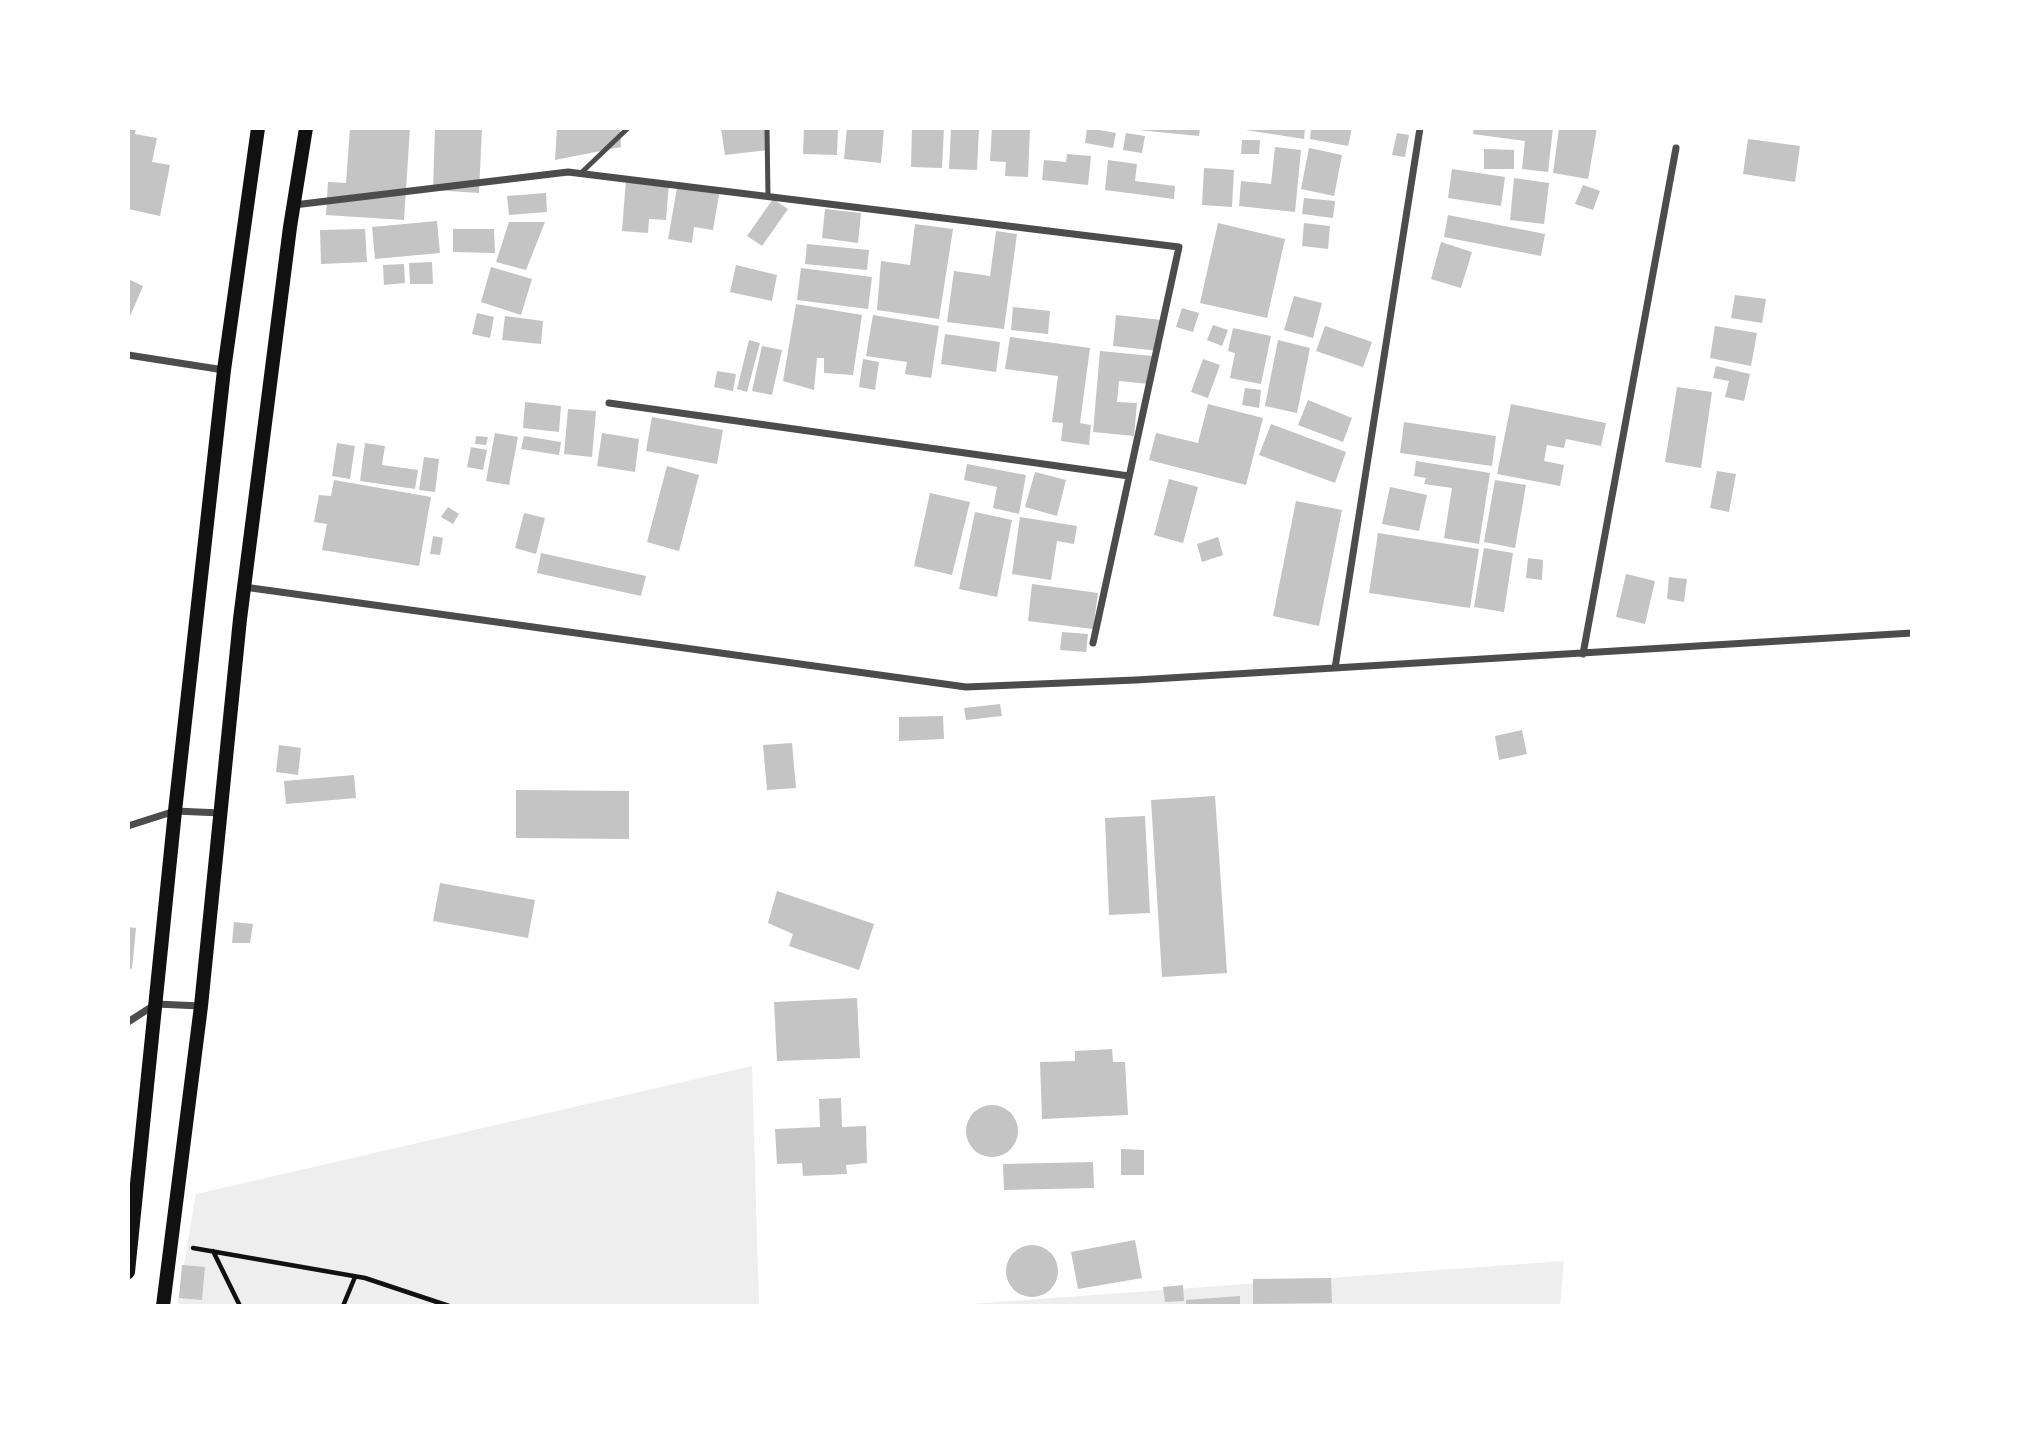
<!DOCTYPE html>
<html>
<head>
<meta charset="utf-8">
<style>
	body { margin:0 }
	#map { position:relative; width:2040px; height:1434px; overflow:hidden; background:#fff; font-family:"DejaVu Sans",sans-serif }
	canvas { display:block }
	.frame { position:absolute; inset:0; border:130px solid #fff; pointer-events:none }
</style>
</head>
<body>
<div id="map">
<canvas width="2040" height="1434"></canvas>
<div class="frame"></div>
</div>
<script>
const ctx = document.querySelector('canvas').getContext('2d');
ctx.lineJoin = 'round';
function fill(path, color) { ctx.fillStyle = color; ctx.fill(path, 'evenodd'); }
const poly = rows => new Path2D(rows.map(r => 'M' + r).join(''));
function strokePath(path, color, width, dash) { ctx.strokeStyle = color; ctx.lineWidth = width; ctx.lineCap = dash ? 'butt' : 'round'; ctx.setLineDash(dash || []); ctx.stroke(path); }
fill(poly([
	[752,1066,759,1306,177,1306,196,1194],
	[1564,1261,1560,1306,943,1306]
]), '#eee');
fill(poly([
	[128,128,136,128,135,134,157,138,152,162,170,165,160,216,128,209],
	[350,128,410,128,404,220,326,215,328,182,346,183],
	[435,128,482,128,479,193,433,190],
	[557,128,620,128,621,147,555,160],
	[721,128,765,128,768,150,725,155],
	[804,128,838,128,837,155,803,154],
	[847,128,884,128,881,163,844,159],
	[912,128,944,128,942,168,911,167],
	[951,128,979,128,977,170,949,169],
	[992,128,1030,128,1028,177,1005,176,1006,162,990,161],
	[1087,128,1116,133,1113,148,1085,143],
	[1138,128,1200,128,1199,136,1138,130],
	[1247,128,1305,128,1304,139,1246,130],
	[1311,128,1352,128,1348,146,1310,139],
	[1474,128,1553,128,1548,172,1522,169,1525,141,1473,134],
	[1559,128,1597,128,1588,179,1553,173],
	[1126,133,1145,136,1142,153,1123,150],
	[1397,133,1409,135,1405,157,1392,155],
	[1748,139,1800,146,1795,182,1743,174],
	[1242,140,1260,140,1259,154,1241,154],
	[1275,147,1301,150,1295,212,1239,206,1241,181,1271,184],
	[1309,148,1342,155,1334,196,1301,189],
	[1484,149,1514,150,1514,169,1484,169],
	[1067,154,1091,156,1088,185,1042,180,1044,160,1066,162],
	[1108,160,1137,164,1135,181,1175,186,1174,199,1105,190],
	[1204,168,1234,170,1232,207,1202,205],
	[1452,169,1505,177,1501,206,1448,198],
	[1514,178,1549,183,1544,224,1510,220],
	[626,179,669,183,666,220,649,219,648,233,622,231],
	[678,182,720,189,713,230,694,227,692,243,668,239],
	[1583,185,1600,191,1593,210,1575,204],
	[546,193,547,212,509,215,507,196],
	[1304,198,1335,201,1333,218,1302,214],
	[773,199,788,209,762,246,747,236],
	[825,209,861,213,858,243,822,238],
	[1448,215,1545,234,1541,256,1444,237],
	[437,221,440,253,375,259,372,227],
	[509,222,545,222,526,270,496,262],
	[1218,223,1285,239,1267,318,1200,303],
	[1304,223,1330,226,1328,249,1302,246],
	[915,224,953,229,939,319,877,310,881,261,910,265],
	[365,229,367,262,321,264,320,230],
	[453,229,494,229,495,253,453,252],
	[996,231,1017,234,1004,329,947,322,954,271,990,276],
	[1441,242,1472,252,1461,288,1431,279],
	[807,244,869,250,867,270,805,264],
	[432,262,433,284,410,284,409,263],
	[404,264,405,283,384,285,383,265],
	[736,265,777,275,772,301,730,292],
	[491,267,532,279,521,315,481,302],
	[801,268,872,277,868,309,797,300],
	[128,279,143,286,128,321],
	[1735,295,1766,299,1762,323,1731,318],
	[1294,296,1322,303,1313,338,1284,330],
	[796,304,862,315,853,375,824,373,824,358,817,358,814,390,783,381],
	[1013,307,1050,311,1048,334,1011,330],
	[1182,308,1199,313,1193,332,1176,327],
	[477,313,494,317,490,338,472,334],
	[873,315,939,326,931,378,905,374,907,362,866,356],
	[1116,315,1162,320,1159,351,1113,346],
	[505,316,543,321,541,344,502,340],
	[1213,325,1228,330,1222,346,1207,340],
	[1325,326,1372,342,1363,367,1316,351],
	[1715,326,1757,333,1751,366,1710,358],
	[1233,328,1271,336,1261,384,1230,378,1235,353,1228,351],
	[945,334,1000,342,996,372,941,364],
	[1010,337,1090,348,1080,423,1091,425,1089,445,1061,441,1063,423,1052,422,1058,376,1005,369],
	[749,340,760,343,747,392,737,389],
	[1278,340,1310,348,1297,413,1265,406],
	[762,346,782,350,772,395,752,391],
	[1100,351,1152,356,1149,384,1119,381,1117,402,1137,403,1134,436,1093,432],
	[863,359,879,362,875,390,859,387],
	[1203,359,1220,365,1208,398,1191,392],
	[1716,366,1750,374,1744,401,1725,397,1729,381,1713,378],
	[717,371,736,374,733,391,714,387],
	[1677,387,1712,392,1701,468,1665,462],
	[1245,388,1261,390,1259,408,1242,405],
	[1308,400,1352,418,1343,442,1298,425],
	[525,402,561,406,559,432,523,428],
	[1208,404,1263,418,1246,485,1149,460,1156,433,1198,443],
	[1511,404,1606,423,1601,446,1566,439,1564,448,1547,445,1544,461,1564,465,1560,486,1497,474],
	[568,409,596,411,592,457,564,454],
	[652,417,723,430,717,464,646,451],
	[1404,422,1496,436,1492,466,1400,453],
	[1271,424,1346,452,1335,483,1259,455],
	[495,433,518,437,509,485,486,481],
	[602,433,639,439,635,472,597,466],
	[476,436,488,437,486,445,475,444],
	[524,436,561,442,559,455,521,449],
	[337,443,355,446,350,479,332,476],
	[365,443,385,446,382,465,418,470,415,489,360,481],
	[471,447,487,450,483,470,467,467],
	[424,457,439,459,435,492,419,490],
	[1416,461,1490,473,1479,544,1444,538,1452,488,1424,484,1426,478,1414,476],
	[967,464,1026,475,1019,514,993,508,997,487,964,480],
	[667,466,699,475,679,551,647,542],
	[1717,471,1736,474,1729,512,1710,508],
	[1035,472,1066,480,1057,516,1025,507],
	[1169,479,1198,487,1183,543,1154,535],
	[334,480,431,497,419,566,322,550,327,524,314,522,319,495,331,496],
	[1495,480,1526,485,1515,548,1484,542],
	[1390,487,1427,495,1419,531,1382,524],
	[930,493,970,502,952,575,914,566],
	[1296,501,1342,510,1319,626,1273,616],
	[448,507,459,514,453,524,441,517],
	[975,512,1012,520,997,597,959,589],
	[524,513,545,518,536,554,515,548],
	[1020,517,1077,526,1074,544,1057,541,1051,580,1012,574],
	[1378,533,1479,549,1470,608,1369,593],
	[433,536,443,538,440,555,430,554],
	[1218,537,1223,555,1202,562,1197,544],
	[1484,548,1513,553,1504,612,1474,607],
	[541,553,646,576,641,596,537,573],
	[1528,558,1543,560,1542,580,1526,578],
	[1626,574,1655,581,1645,624,1616,617],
	[1669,577,1687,579,1684,602,1667,599],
	[1032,584,1098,593,1093,629,1028,621],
	[1062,632,1088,634,1086,652,1060,650],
	[1000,704,1002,716,966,720,964,708],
	[943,716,944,739,899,741,899,717],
	[1522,730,1527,754,1499,760,1495,736],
	[792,743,796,788,767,790,763,745],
	[279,745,301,748,298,775,276,772],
	[354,775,356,798,286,804,284,781],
	[516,790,629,791,629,839,516,838],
	[1215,796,1227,973,1162,977,1151,800],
	[1145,816,1150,913,1109,915,1105,818],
	[440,883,535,900,528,938,433,921],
	[777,891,874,924,859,970,789,946,793,934,768,923],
	[234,922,253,924,250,943,232,943],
	[128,927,136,928,132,969,128,968],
	[857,998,860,1058,777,1061,774,1002],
	[1112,1049,1113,1062,1125,1062,1128,1115,1042,1119,1040,1062,1075,1061,1075,1051],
	[841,1098,842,1127,866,1126,867,1163,846,1165,847,1174,803,1176,802,1163,777,1164,775,1129,820,1127,819,1099],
	'966 1131a26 26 0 1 1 52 0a26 26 0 1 1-52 0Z',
	[1121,1149,1144,1150,1144,1175,1121,1175],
	[1093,1162,1094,1188,1004,1190,1003,1164],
	[1135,1240,1142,1278,1078,1289,1071,1252],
	'1006 1271a26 26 0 1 1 52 0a26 26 0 1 1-52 0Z',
	[182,1265,205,1267,202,1300,179,1298],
	[1331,1278,1332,1303,1253,1304,1253,1279],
	[1183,1285,1184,1301,1165,1302,1163,1287],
	[1240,1296,1240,1306,1186,1306,1186,1300]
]), '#c4c4c4');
strokePath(poly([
	[193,1248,365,1278,449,1306],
	[213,1251,240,1306],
	[343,1306,355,1277]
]), '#111', 4.5);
strokePath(poly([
	[767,128,768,197],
	[580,174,628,128]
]), '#4c4c4c', 5);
strokePath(poly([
	[294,205,568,172,1179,247,1093,643],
	[128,355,224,370],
	[609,403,1129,476],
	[244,587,966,687,1136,680,1912,633],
	[1583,654,1676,148],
	[1335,668,1420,128],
	[128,826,175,811,221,813],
	[128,1022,156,1004,201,1006]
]), '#4c4c4c', 7);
strokePath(poly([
	[128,1272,175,811,224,370,258,128],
	[163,1306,201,1006,240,619,290,227,306,128]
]), '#111', 14);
</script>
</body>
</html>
